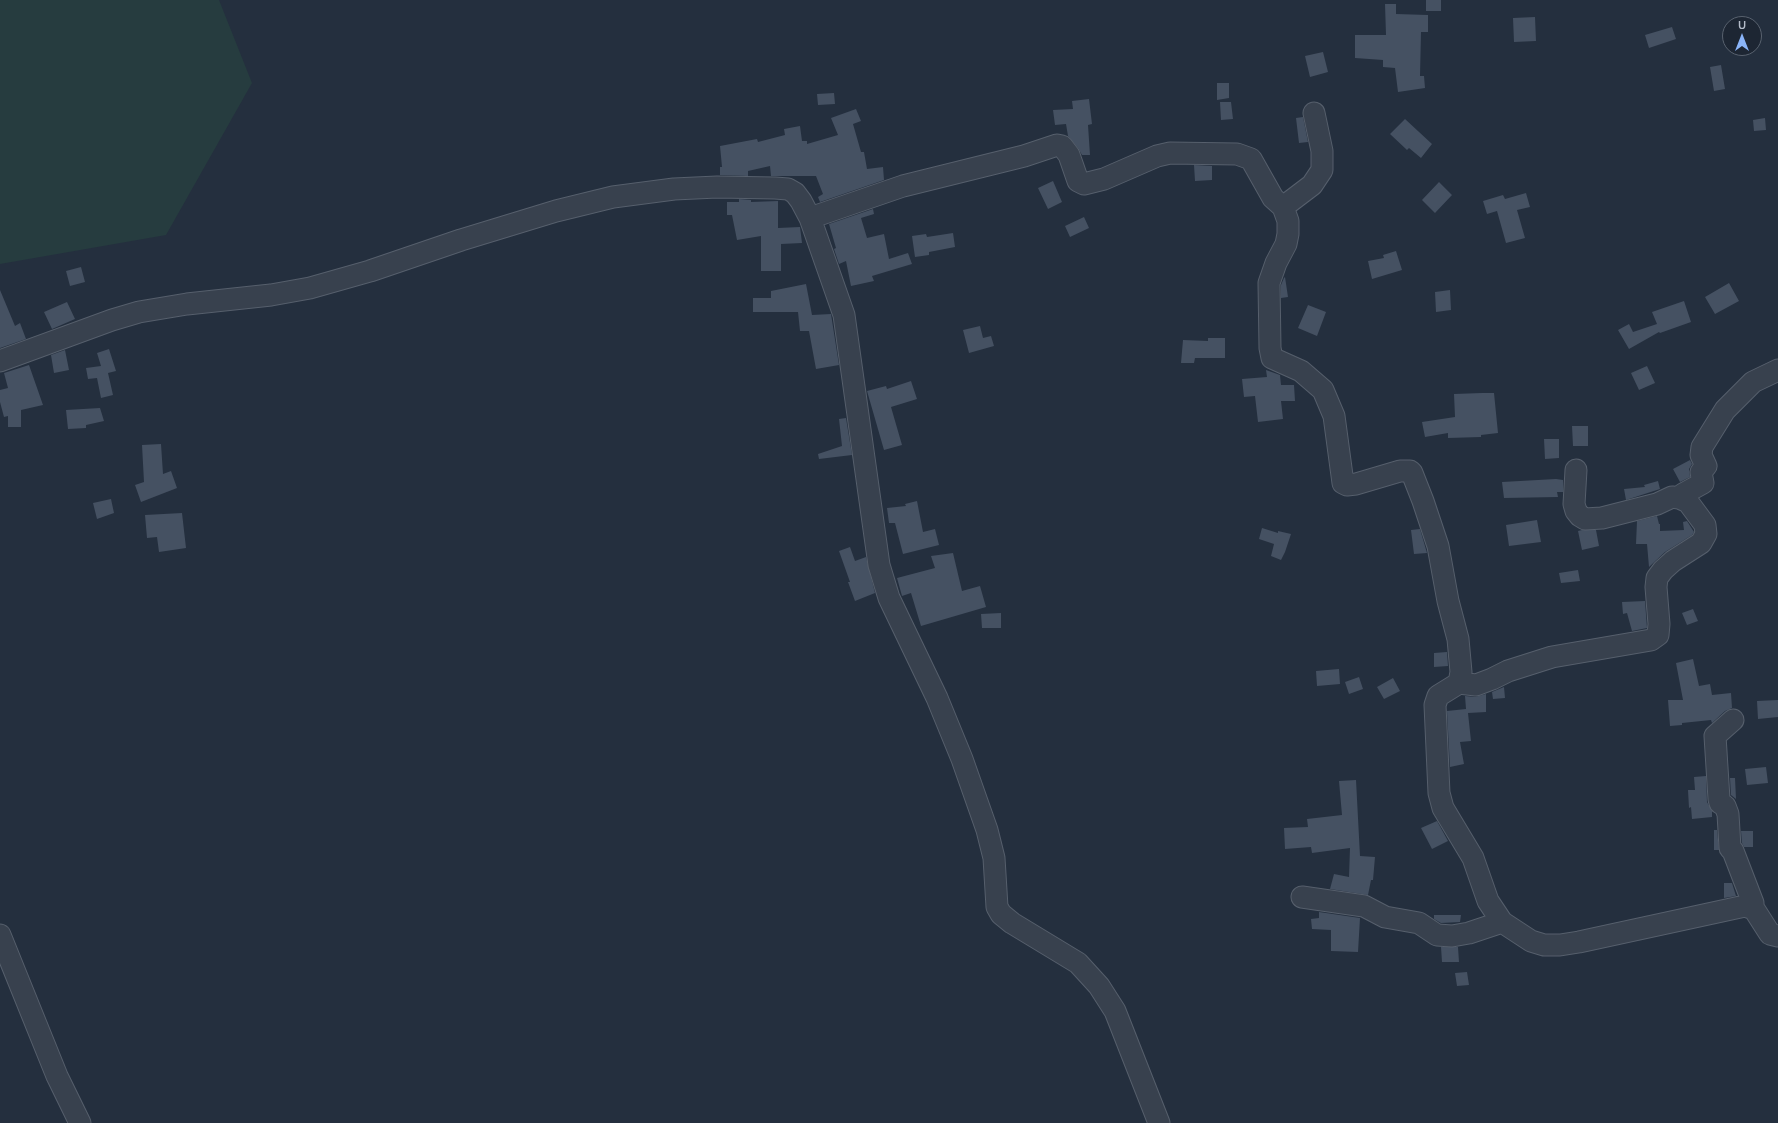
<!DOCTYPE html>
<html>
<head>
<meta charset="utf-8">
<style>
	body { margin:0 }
	#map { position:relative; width:1778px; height:1123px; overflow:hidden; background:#242f3e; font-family:Mulish,sans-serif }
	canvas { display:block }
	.north { position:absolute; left:1722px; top:16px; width:40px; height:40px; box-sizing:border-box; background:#1d2633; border:1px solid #59626f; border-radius:50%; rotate:0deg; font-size:11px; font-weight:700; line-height:16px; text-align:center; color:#b4bcc9 }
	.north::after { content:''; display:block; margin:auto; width:14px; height:18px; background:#8ab4f8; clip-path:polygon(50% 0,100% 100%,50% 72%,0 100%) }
</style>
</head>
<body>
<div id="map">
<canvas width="1778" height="1123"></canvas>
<div class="north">U</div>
</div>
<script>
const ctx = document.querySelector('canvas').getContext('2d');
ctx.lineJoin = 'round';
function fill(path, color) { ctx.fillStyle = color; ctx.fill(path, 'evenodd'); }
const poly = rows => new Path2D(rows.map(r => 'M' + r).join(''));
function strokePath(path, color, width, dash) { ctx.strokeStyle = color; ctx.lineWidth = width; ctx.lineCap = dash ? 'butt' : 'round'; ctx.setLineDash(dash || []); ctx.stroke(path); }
fill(poly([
	[0,0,219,0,252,83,166,235,0,264]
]), '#263c3f');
fill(poly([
	[1426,0,1441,0,1441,11,1426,11],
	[1385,4,1396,4,1396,14,1428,15,1428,32,1421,32,1420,76,1424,76,1425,88,1398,92,1395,68,1383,67,1383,60,1355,58,1355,35,1386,35],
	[1535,17,1536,41,1514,42,1513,18],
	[1672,27,1676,39,1649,48,1645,35],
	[1323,52,1328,72,1310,77,1305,56],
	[1721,65,1725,89,1714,91,1710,67],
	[1217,83,1229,83,1229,98,1217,100],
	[834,93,835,104,818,105,817,94],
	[1089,99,1092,124,1088,125,1090,155,1082,155,1078,148,1068,136,1066,124,1055,125,1053,110,1073,109,1072,101],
	[1220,102,1231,102,1233,119,1221,120],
	[856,109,861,121,853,124,861,152,864,152,867,169,883,167,884,180,820,202,818,197,823,194,816,176,771,176,770,166,748,171,748,176,720,175,720,167,722,167,720,146,757,139,758,142,785,135,784,129,800,126,802,141,807,141,807,144,838,135,831,118],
	[1303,117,1308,142,1299,143,1296,118],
	[1765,118,1766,130,1754,131,1753,120],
	[1405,119,1432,144,1421,158,1409,148,1407,150,1390,134],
	[1194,165,1212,166,1212,180,1195,181],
	[1053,181,1062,202,1048,209,1038,188],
	[1439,182,1452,195,1435,213,1422,200],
	[1526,193,1530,207,1517,210,1525,238,1506,243,1497,211,1487,214,1483,201,1503,195,1505,199],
	[739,199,751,200,751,202,778,201,778,228,800,227,802,243,781,244,781,271,761,271,761,236,737,240,732,215,727,215,727,202,739,202],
	[873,209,874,214,861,218,867,238,884,234,889,259,908,253,912,264,872,276,874,281,851,286,846,261,839,264,834,249,836,248,829,224],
	[1084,217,1089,228,1070,237,1065,226],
	[953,233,955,247,929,252,929,255,915,257,912,236,926,234,927,237],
	[1396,251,1402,270,1372,279,1368,261,1384,258,1383,255],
	[81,267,85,282,70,286,66,271],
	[1285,277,1288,297,1281,298,1281,285,1284,278],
	[1729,283,1739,301,1715,314,1705,297],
	[806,284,812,315,831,314,839,365,816,369,809,331,800,331,798,312,753,312,753,298,771,298,771,291],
	[0,290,15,326,20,323,26,339,0,348],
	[1450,290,1451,310,1436,312,1435,292],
	[1684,301,1691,322,1660,333,1659,332,1629,349,1618,330,1629,324,1633,332,1657,324,1652,312],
	[67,302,75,319,52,329,44,312],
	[1308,305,1326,312,1317,336,1298,328],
	[980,326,983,338,991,336,994,346,969,353,963,330],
	[1208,338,1225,338,1225,358,1195,358,1194,363,1181,363,1183,340,1208,341],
	[109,349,116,371,108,373,113,395,101,398,97,378,88,379,86,368,101,366,97,353],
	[65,350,69,370,54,373,51,355],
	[29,365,43,405,21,410,21,427,8,427,8,416,4,417,0,402,0,390,8,388,4,373],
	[1647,366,1655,383,1639,390,1631,373],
	[1266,370,1280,375,1281,385,1294,385,1295,401,1281,401,1283,419,1258,422,1255,396,1244,397,1242,379,1267,377],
	[911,381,917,399,891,407,902,445,884,450,867,391,886,386,887,389],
	[1482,393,1494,393,1498,433,1481,435,1481,437,1448,438,1448,433,1425,437,1422,422,1455,417,1454,394],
	[100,408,104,421,86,425,86,428,68,429,66,410],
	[846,418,852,455,819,459,818,454,842,446,839,419],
	[1572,426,1588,426,1588,446,1573,446],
	[1544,439,1559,439,1559,458,1545,459],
	[161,444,163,474,171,471,177,488,141,502,135,485,144,482,142,445],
	[1690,460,1692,464,1689,469,1690,477,1680,482,1673,469],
	[1556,479,1563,480,1563,492,1557,492,1558,497,1504,498,1502,482],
	[1658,481,1660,489,1626,500,1624,489,1645,487,1644,485],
	[111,499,114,513,97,519,93,503],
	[917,501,923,532,935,529,939,545,903,554,895,523,889,523,887,508,906,506,905,504],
	[182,513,186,548,159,552,157,537,147,538,145,515],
	[1657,516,1659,524,1660,524,1660,531,1684,530,1683,522,1687,521,1694,532,1692,535,1665,552,1649,567,1647,544,1636,544,1637,521],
	[1537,520,1541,542,1509,546,1506,525],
	[1262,528,1278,533,1278,531,1291,534,1285,552,1281,560,1271,556,1274,544,1259,539],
	[1420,529,1427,553,1414,554,1411,530],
	[1582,530,1596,530,1599,546,1582,550,1578,531],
	[850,547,855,561,866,557,875,593,855,601,848,582,850,582,839,551],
	[953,553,962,591,980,586,986,607,921,626,911,593,902,596,897,578,935,568,931,556],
	[1578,570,1580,581,1561,583,1559,573],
	[1645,601,1647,628,1632,631,1627,613,1623,614,1622,602],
	[1693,609,1698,621,1687,625,1682,613],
	[1001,613,1001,628,982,628,981,614],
	[1447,652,1448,666,1434,667,1434,653],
	[1693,659,1699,686,1710,684,1712,695,1731,693,1732,708,1725,711,1712,723,1711,720,1682,723,1682,725,1670,726,1668,700,1683,700,1676,663],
	[1339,669,1340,684,1317,686,1316,671],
	[1359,677,1363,689,1349,694,1345,682],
	[1393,678,1400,691,1384,699,1377,687],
	[1504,687,1505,698,1493,699,1492,692],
	[1486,694,1486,712,1468,713,1471,741,1460,742,1464,764,1450,767,1447,711,1466,709,1465,696,1475,697],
	[1778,700,1778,717,1758,719,1757,701],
	[1766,767,1768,783,1747,785,1745,769],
	[1706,776,1707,802,1712,811,1712,817,1692,819,1691,807,1689,808,1688,790,1695,790,1694,777],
	[1730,778,1735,778,1736,799,1731,795],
	[1356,780,1360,856,1375,857,1373,880,1371,880,1368,895,1330,889,1334,874,1349,877,1350,848,1312,853,1311,847,1285,849,1284,828,1308,827,1307,819,1342,815,1339,781],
	[1437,821,1448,841,1432,849,1421,828],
	[1714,830,1717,830,1719,850,1714,850],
	[1741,831,1753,831,1753,847,1744,847,1742,843],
	[1724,883,1732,883,1736,896,1724,898],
	[1319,912,1360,918,1358,952,1331,951,1331,930,1312,929,1311,919,1319,918],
	[1434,915,1461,915,1460,922,1441,923,1434,919],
	[1441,947,1458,947,1459,962,1442,962],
	[1467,972,1469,985,1457,986,1455,973]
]), '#455162');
const minor = poly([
	[1283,207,1312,185,1322,170,1322,151,1314,113],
	[810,218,903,186,1024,156,1057,145,1062,146,1069,155,1078,181,1084,184,1104,179,1157,156,1170,153,1237,154,1251,159,1273,198,1283,207,1288,221,1288,234,1286,244,1276,263,1269,283,1270,348,1272,358,1301,371,1323,390,1334,416,1343,483,1347,485,1356,484,1400,471,1410,471,1412,473,1423,501,1438,546,1448,601,1458,639,1461,672,1459,683,1438,696,1435,705,1439,793,1443,808,1473,858,1488,901,1502,922,1531,941,1544,945,1560,945,1579,942,1745,906,1754,909,1770,934,1778,936],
	[0,361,112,320,139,312,187,304,271,295,310,288,370,271,461,240,556,211,613,197,674,189,717,187,775,188,788,189,795,193,801,201,810,218,844,315,879,565,889,598,937,698,962,759,987,830,994,858,997,907,1001,914,1012,923,1078,963,1099,986,1115,1011,1159,1123],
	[1679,498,1683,494,1703,483,1701,472,1706,466,1701,455,1702,447,1725,410,1753,382,1778,370],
	[1459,683,1476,685,1492,679,1508,671,1552,657,1651,640,1658,635,1659,624,1656,587,1657,578,1663,570,1673,561,1701,543,1706,534,1705,525,1688,502,1679,498,1672,497,1657,504,1602,518,1585,519,1580,516,1576,511,1574,504,1576,470],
	[1733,720,1715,736,1719,799,1720,803,1725,806,1728,814,1730,848,1733,851,1753,903,1753,908],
	[1302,897,1364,906,1385,917,1419,923,1437,935,1452,936,1469,933,1502,922],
	[0,935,57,1076,80,1123]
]);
strokePath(minor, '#565f6c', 23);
strokePath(minor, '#38414e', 21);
</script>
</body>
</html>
